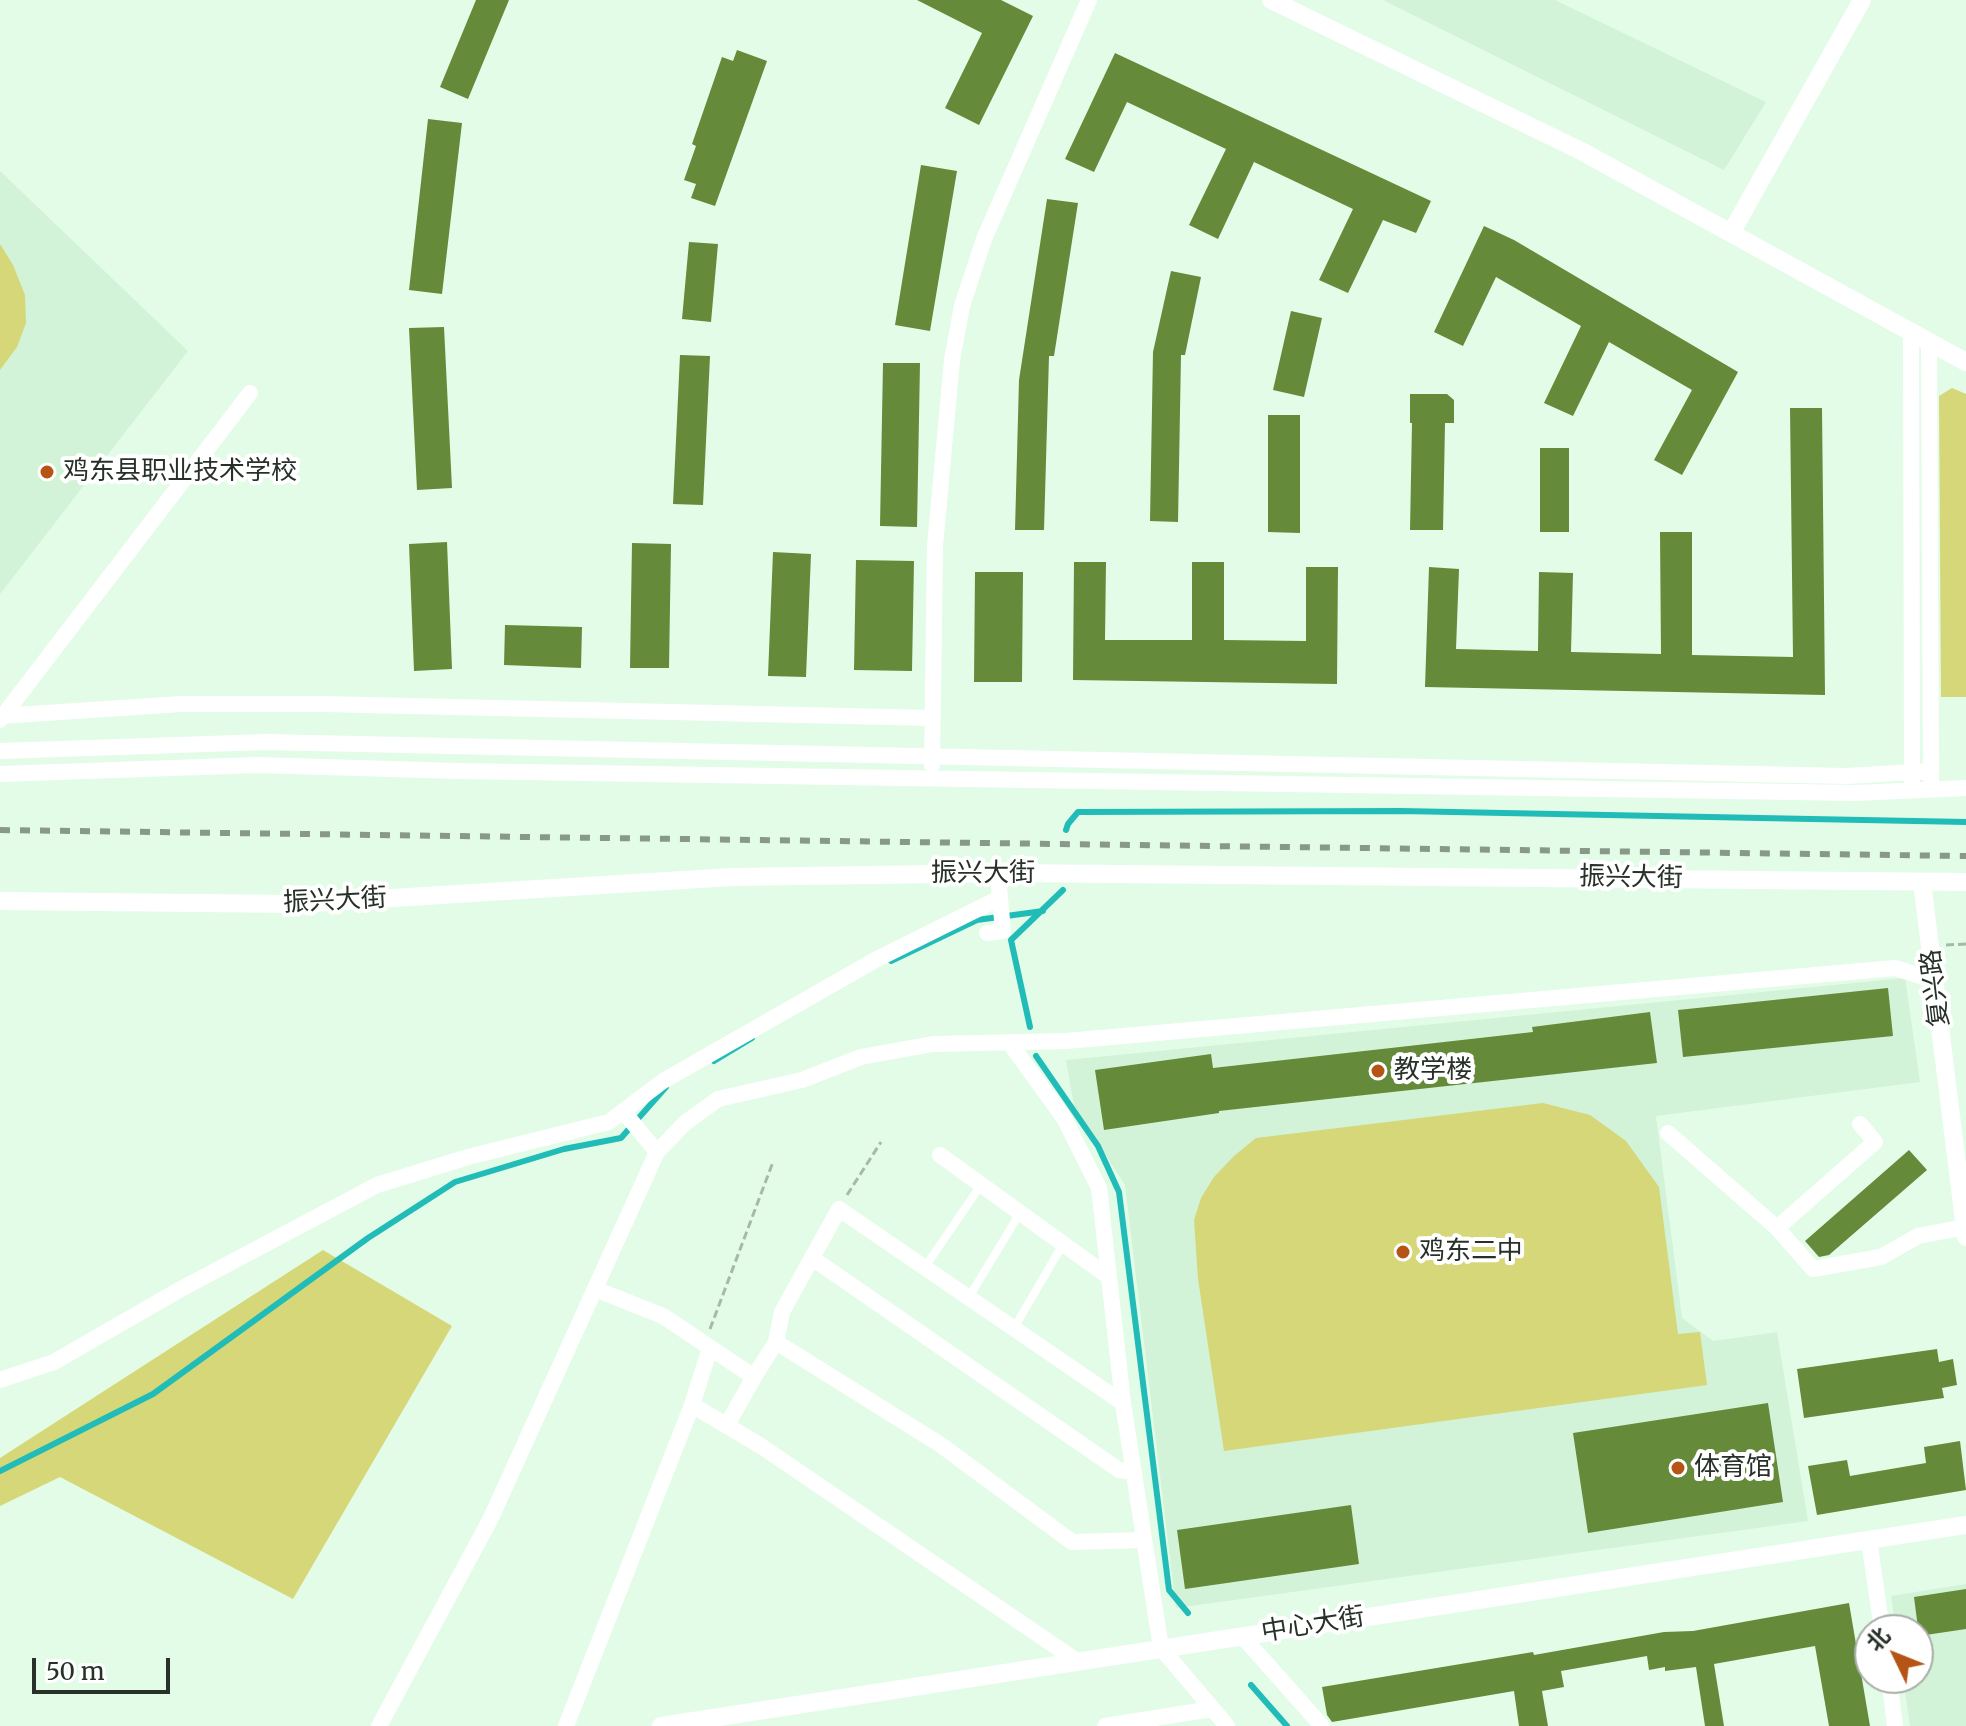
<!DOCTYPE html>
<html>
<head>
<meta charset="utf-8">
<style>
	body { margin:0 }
	#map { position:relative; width:1966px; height:1726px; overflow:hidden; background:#e3fce7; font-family:Merriweather,"Noto Sans SC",serif }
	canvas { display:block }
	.north { position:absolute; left:1854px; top:1614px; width:80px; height:80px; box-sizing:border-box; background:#fff; border:2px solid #a9ada9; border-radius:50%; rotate:313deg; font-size:22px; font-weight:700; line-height:32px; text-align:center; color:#283129 }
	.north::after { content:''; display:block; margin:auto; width:28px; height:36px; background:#b65415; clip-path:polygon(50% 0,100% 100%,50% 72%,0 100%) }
	.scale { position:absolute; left:32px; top:1658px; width:138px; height:36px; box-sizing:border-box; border:4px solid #283129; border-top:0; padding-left:10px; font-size:24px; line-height:28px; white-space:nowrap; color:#283129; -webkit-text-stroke:6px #fff; paint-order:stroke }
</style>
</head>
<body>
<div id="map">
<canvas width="1966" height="1726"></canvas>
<div class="north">北</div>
<div class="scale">50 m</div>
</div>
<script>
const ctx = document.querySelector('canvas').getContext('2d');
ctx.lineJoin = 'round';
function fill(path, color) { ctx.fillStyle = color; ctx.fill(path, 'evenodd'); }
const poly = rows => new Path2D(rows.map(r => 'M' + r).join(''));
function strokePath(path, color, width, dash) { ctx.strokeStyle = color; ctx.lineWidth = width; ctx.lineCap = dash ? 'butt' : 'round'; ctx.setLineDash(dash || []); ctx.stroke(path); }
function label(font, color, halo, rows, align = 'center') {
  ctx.font = font + ' Merriweather,"Noto Sans SC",serif'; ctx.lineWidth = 8; ctx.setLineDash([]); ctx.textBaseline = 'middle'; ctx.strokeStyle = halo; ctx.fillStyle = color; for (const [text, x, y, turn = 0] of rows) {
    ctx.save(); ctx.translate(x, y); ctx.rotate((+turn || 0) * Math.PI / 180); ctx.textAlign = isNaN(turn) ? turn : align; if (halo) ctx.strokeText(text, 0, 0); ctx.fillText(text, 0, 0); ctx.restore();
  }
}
fill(poly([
	[1383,0,1555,0,1766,102,1724,170],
	[0,171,188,351,0,594],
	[1905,978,1920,1082,1656,1116,1682,1318,1713,1341,1777,1332,1808,1521,1176,1608,1125,1185,1074,1106,1066,1060],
	[1966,1584,1966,1726,1910,1726,1903,1678,1918,1678,1918,1630,1896,1630,1891,1596]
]), '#d2f3d8');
fill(poly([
	[0,244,13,265,25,295,26,323,17,347,0,370],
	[1952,388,1966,394,1966,697,1941,697,1939,396],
	[1543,1103,1590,1115,1626,1141,1659,1187,1678,1334,1700,1332,1707,1385,1224,1451,1198,1279,1194,1220,1201,1198,1214,1177,1234,1156,1256,1138],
	[323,1250,452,1326,293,1599,60,1477,0,1506,0,1458]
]), '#d5d779');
strokePath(poly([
	[1066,830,1068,824,1078,812,1401,811,1966,822],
	[891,961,977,920,1043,911],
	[1030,1027,1011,940,1063,890],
	[1036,1056,1098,1146,1119,1192,1169,1590,1188,1613],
	[714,1061,752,1038],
	[0,1471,153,1394,368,1238,455,1182,564,1149,621,1138,666,1087],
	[1251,1685,1287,1726]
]), '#22bcb8', 6);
fill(poly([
	[476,0,509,0,468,99,440,87],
	[917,0,1001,0,1033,16,979,125,945,108,982,33],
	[737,50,767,61,715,206,691,198,696,184,684,180,696,146,692,144,722,57,733,61],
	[1115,53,1431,201,1416,233,1383,220,1348,293,1319,280,1353,209,1254,162,1218,239,1189,225,1226,149,1127,102,1094,172,1065,159],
	[428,119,462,123,442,294,409,290],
	[921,165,957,171,930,331,895,325],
	[1047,199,1078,203,1054,356,1049,356,1044,530,1015,530,1019,380],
	[1484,226,1514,240,1738,372,1682,475,1654,460,1692,390,1609,342,1573,416,1544,403,1581,326,1496,277,1463,346,1434,332],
	[689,242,718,244,711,322,682,319],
	[1171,271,1201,277,1185,355,1181,355,1178,522,1150,521,1153,352],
	[1291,311,1322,318,1304,397,1273,390],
	[444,327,452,488,417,490,409,328],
	[680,355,710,356,703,505,673,504],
	[883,363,920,363,917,527,880,526],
	[1410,394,1447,394,1454,400,1454,423,1445,423,1443,530,1410,530,1412,423,1410,423],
	[1790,408,1822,408,1825,695,1425,687,1429,567,1459,569,1456,649,1538,651,1539,572,1573,573,1571,652,1661,654,1660,532,1692,532,1692,655,1793,657],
	[1268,415,1300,415,1300,533,1268,532],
	[1540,448,1569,448,1569,532,1540,532],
	[447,542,452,669,414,671,409,544],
	[632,543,671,544,669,668,630,668],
	[773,552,811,554,806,677,768,676],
	[856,560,914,561,912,671,854,670],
	[1074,562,1106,562,1105,640,1192,640,1192,562,1224,562,1224,640,1306,641,1306,567,1338,567,1337,684,1073,680],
	[975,572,1023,572,1022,682,974,682],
	[505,625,582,627,581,668,504,665],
	[1888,988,1893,1036,1683,1057,1678,1010],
	[1650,1012,1657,1063,1219,1111,1219,1113,1104,1130,1095,1070,1211,1054,1213,1068,1533,1032,1532,1027],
	[1909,1150,1927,1170,1829,1255,1819,1257,1805,1241],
	[1937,1349,1939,1362,1953,1359,1957,1385,1942,1388,1944,1398,1804,1418,1797,1369],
	[1768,1403,1783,1502,1588,1533,1573,1433],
	[1960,1441,1966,1490,1817,1515,1808,1466,1847,1460,1850,1476,1926,1463,1924,1447],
	[1351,1505,1359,1564,1185,1589,1177,1530],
	[1966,1589,1966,1629,1919,1636,1914,1597],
	[1849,1603,1870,1726,1829,1726,1815,1646,1714,1664,1724,1726,1705,1726,1696,1667,1665,1671,1665,1667,1649,1670,1647,1656,1561,1671,1564,1687,1542,1691,1548,1726,1519,1726,1514,1691,1332,1722,1327,1715,1322,1687,1533,1652,1534,1655,1664,1632,1693,1631]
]), '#658a39');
strokePath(poly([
	[1946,945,1966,944],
	[847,1195,881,1142],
	[710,1329,773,1162]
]), '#a6baaa', 3, [8, 4]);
strokePath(poly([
	[925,1267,981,1185],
	[969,1297,1020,1213],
	[1014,1328,1063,1244]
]), '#fff', 8);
strokePath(poly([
	[1911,331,1912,782],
	[1929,341,1931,780],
	[0,716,181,704,323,704,932,718],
	[0,720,250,393],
	[0,751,265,742,1847,776,1931,771],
	[932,765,935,546,952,360,962,306,984,239,1089,0],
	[0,774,258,765,458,771,1856,793,1966,788],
	[987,933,1003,931,1000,898],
	[1009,1042,1064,1118,1099,1188,1109,1277],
	[623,1111,657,1152],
	[1668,1133,1777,1228,1813,1269,1881,1257,1918,1236,1965,1227],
	[940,1155,1109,1277,1123,1403,1161,1648,1227,1726],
	[1777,1228,1875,1142,1860,1124],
	[812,1258,1119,1470,1133,1472],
	[595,1289,663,1316,754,1377,776,1342,782,1312,839,1209,1123,1403],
	[776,1342,941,1445,1072,1542,1144,1540],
	[0,1380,54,1362,179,1290,377,1185,468,1157,609,1122,663,1081,877,959,1000,898,998,874],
	[692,1405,761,1446,1077,1661],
	[727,1425,754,1377],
	[1869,1540,1882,1630],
	[1242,1636,1322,1726],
	[1889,1678,1895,1726],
	[379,1726,490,1520,657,1152,685,1123,718,1099,802,1080,861,1057,933,1044,1066,1041,1895,968,1934,980],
	[566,1726,692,1405,710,1348],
	[1105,1726,1212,1709]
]), '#fff', 16);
strokePath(poly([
	[1271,0,1583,152,1966,362],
	[1731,233,1862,0],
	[1922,882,1966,1237],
	[0,901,295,904,732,877,1009,873,1966,882],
	[661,1726,1966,1525]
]), '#fff', 18);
strokePath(poly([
	[0,830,1966,856]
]), '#88998a', 6, [10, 10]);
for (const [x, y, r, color] of [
	[47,472,8,"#b65415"],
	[1378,1071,8,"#b65415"],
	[1403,1252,8,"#b65415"],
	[1678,1468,8,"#b65415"]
]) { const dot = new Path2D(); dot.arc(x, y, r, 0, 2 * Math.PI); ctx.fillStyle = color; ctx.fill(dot); strokePath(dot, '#fff', 3); }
label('26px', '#283129', '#fff', [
	["鸡东县职业技术学校",63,472],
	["教学楼",1394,1071],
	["鸡东二中",1419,1252],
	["体育馆",1694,1468]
], 'left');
label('26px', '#283129', '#fff', [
	["振兴大街",983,874],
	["振兴大街",1631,878,1],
	["振兴大街",335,901,-3],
	["复兴路",1936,988,-97],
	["中心大街",1313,1625,-9]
]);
</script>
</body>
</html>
